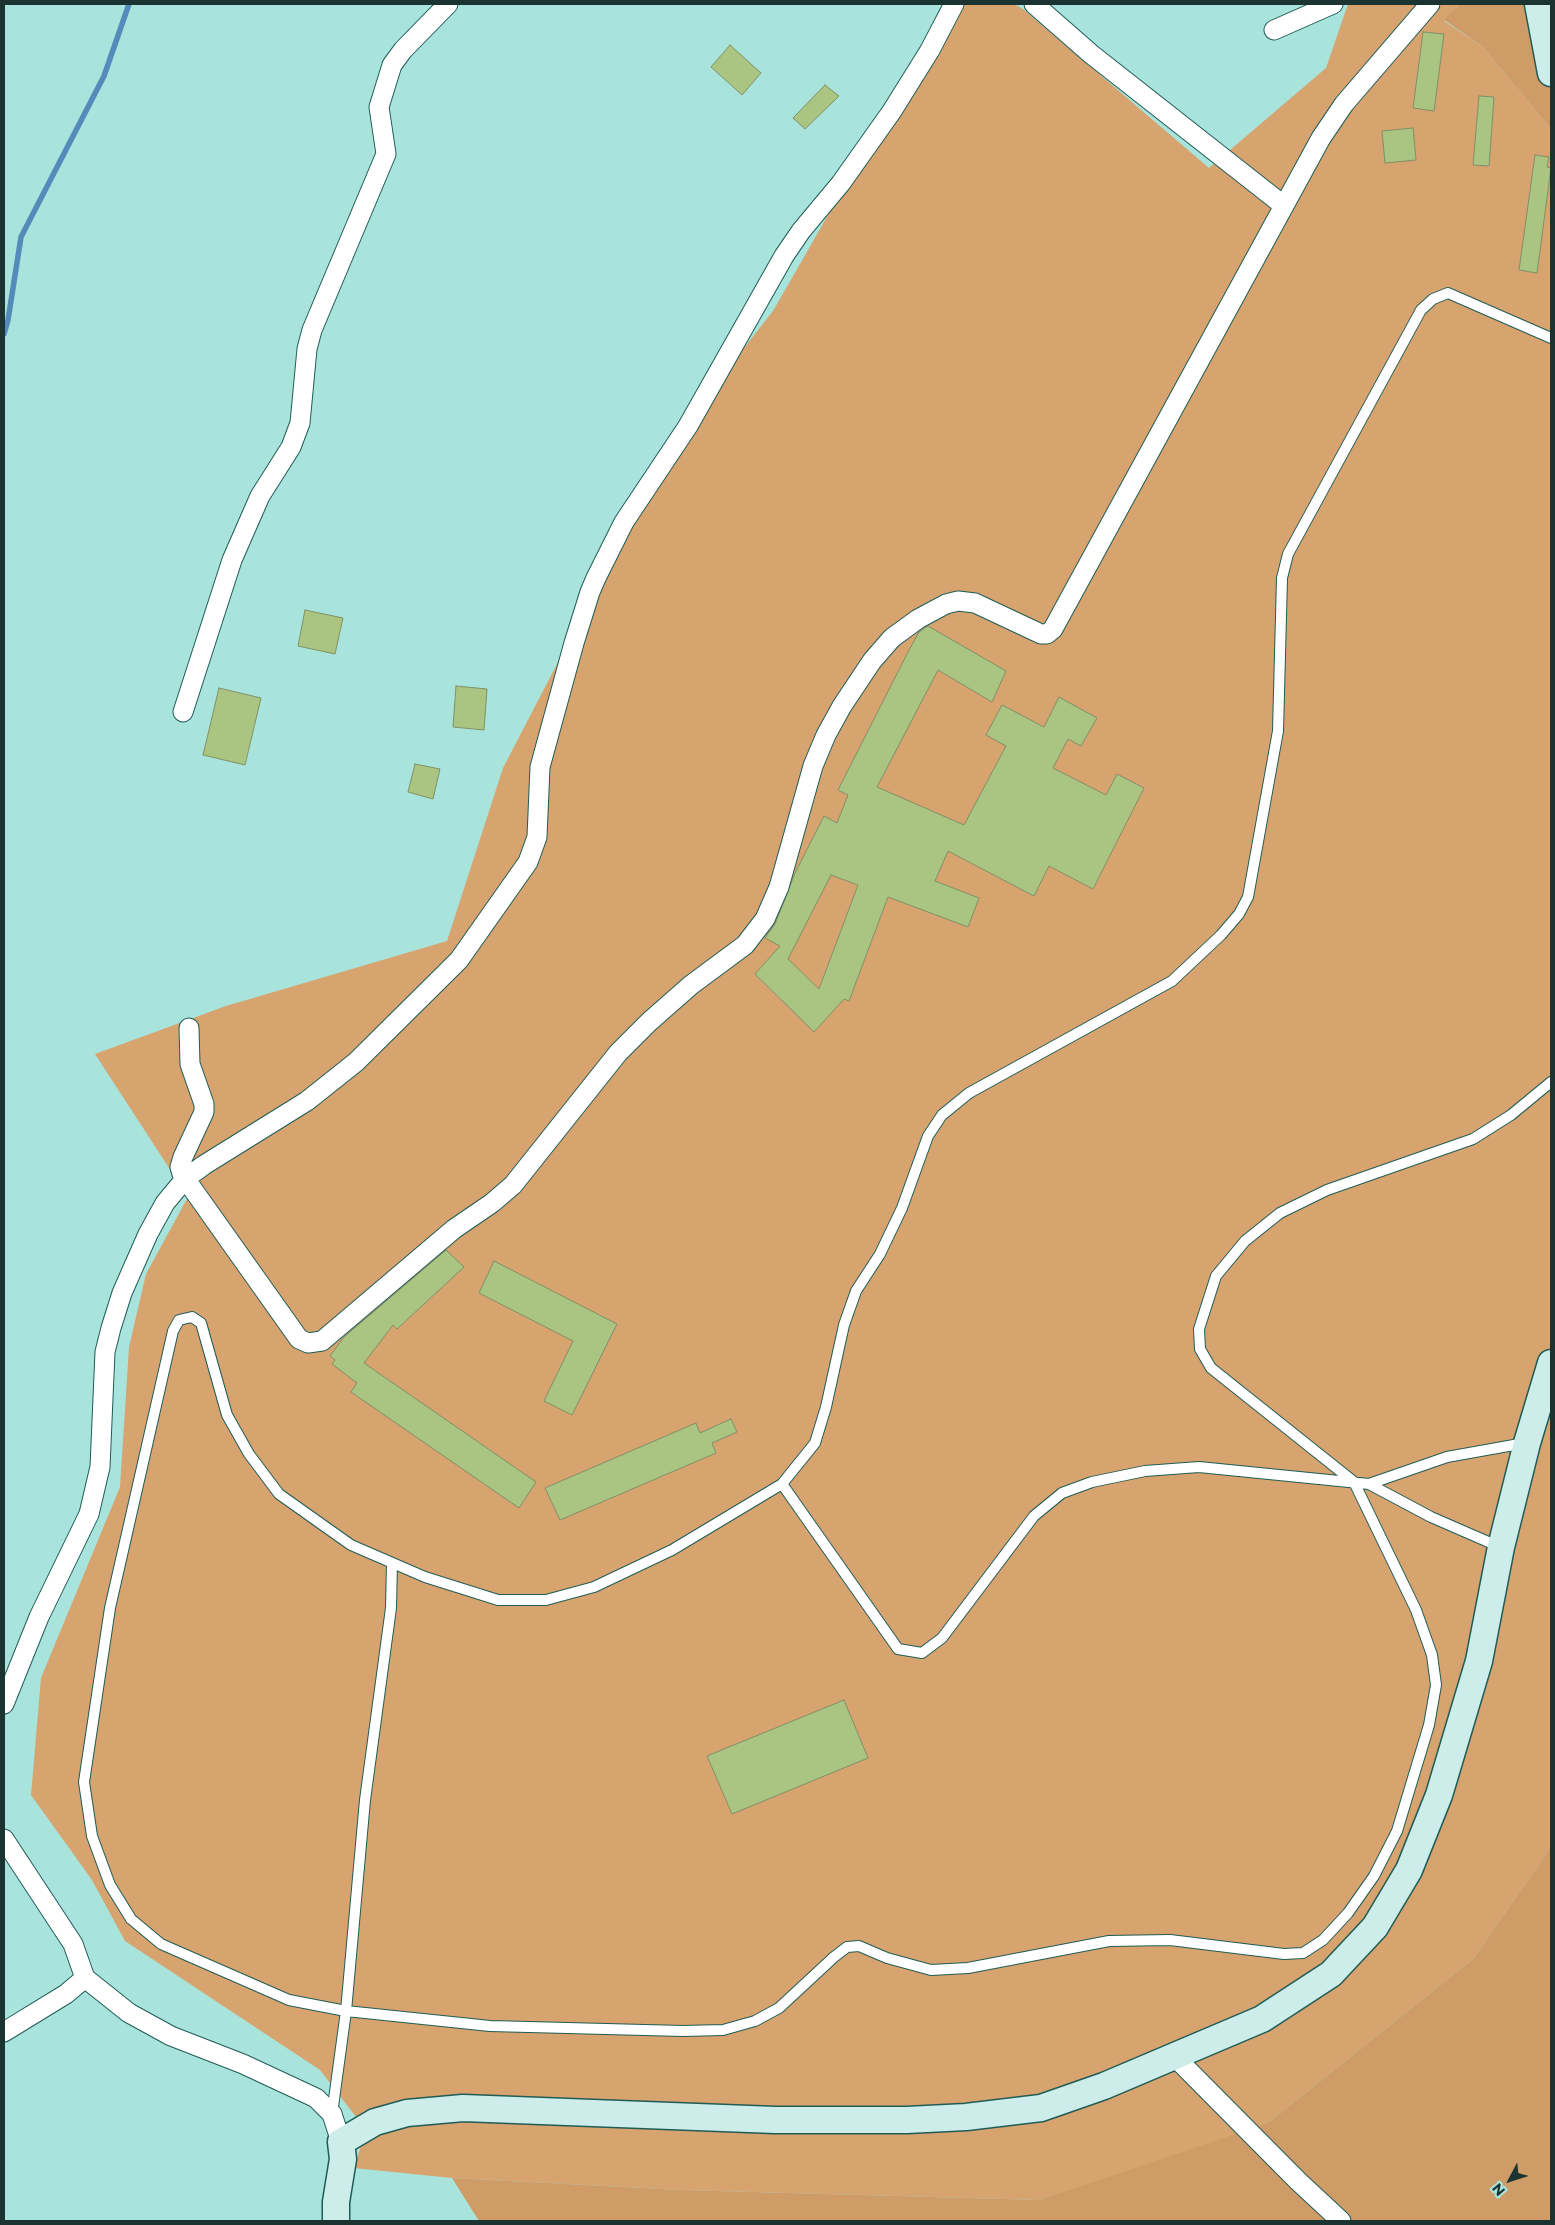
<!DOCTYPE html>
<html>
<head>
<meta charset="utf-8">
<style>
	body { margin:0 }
	#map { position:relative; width:1555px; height:2225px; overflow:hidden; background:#a8e4dc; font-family:Montserrat,sans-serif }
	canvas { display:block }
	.frame { position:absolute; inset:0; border:5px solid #1b3431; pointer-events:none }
	.north { position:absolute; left:1485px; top:2155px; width:50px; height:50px; -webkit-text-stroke:4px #a8e4dc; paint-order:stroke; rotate:230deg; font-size:14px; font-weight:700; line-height:20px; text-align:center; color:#1b3431 }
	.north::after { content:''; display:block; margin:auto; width:18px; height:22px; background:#1b3431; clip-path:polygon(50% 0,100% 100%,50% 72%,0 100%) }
</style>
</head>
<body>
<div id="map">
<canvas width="1555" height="2225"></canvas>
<div class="frame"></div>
<div class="north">N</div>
</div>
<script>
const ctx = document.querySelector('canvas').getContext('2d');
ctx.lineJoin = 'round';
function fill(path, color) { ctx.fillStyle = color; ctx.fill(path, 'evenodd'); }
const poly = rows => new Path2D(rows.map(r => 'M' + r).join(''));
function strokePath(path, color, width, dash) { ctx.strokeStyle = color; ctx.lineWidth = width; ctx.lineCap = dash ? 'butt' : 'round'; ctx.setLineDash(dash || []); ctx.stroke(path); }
fill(poly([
	[949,4,1014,4,1023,9,1209,168,1326,68,1348,4,1460,4,1444,21,1482,46,1551,129,1551,1847,1473,1959,1253,2135,1040,2200,682,2190,452,2178,354,2168,366,2130,320,2070,125,1941,92,1880,31,1795,41,1678,120,1487,129,1347,146,1274,188,1197,95,1054,226,1006,447,941,503,768,677,433,773,311]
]), '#d7a36f');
fill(poly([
	[1460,4,1551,4,1551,129,1482,46,1444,20],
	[1551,1847,1551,2221,479,2221,452,2178,682,2190,1040,2200,1268,2123,1473,1959]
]), '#cf9c67');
strokePath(poly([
	[4,334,8,320,21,237,104,76,129,4]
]), '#558bba', 5.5);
const building = poly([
	[1423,32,1444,34,1434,111,1413,108,1423,32],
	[730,45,761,73,742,95,711,67,730,45],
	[825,85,839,96,805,129,793,118,825,85],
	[1479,96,1494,97,1489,166,1473,165,1479,96],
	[1413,128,1416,160,1385,163,1382,131,1413,128],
	[1535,155,1549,157,1547,167,1551,168,1537,273,1519,270,1535,155],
	[305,610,343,618,335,654,298,646,305,610],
	[928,626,1006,671,992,702,938,670,877,787,964,825,1006,746,986,735,1002,705,1044,727,1059,697,1097,718,1081,746,1068,739,1053,768,1106,795,1117,774,1144,788,1093,889,1049,866,1034,896,948,851,935,881,979,898,968,927,888,897,849,1001,844,999,814,1032,755,974,780,946,765,938,775,924,795,873,824,816,837,823,848,795,838,790,908,652,919,632,928,626],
	[831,875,858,885,819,989,788,959,831,875],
	[456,686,487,689,484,730,453,727,456,686],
	[219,688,261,698,245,765,203,755,219,688],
	[415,764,440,769,433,799,408,792,415,764],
	[446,1250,464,1267,397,1329,393,1325,364,1363,536,1482,519,1508,351,1392,357,1383,332,1364,335,1360,330,1356,344,1337,446,1250],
	[494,1261,617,1324,572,1415,544,1401,573,1341,479,1293,494,1261],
	[731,1419,737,1432,712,1443,716,1453,560,1520,545,1488,696,1423,700,1433,731,1419],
	[844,1700,868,1758,732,1814,707,1756,844,1700]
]);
fill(building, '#aac482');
strokePath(building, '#809167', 1);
const lane = poly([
	[1551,338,1448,293,1433,299,1421,310,1288,554,1282,578,1278,731,1248,897,1239,914,1221,935,1172,981,969,1093,942,1115,928,1136,902,1208,880,1254,856,1291,844,1325,826,1407,815,1443,782,1484,672,1550,594,1587,546,1600,498,1600,425,1577,351,1545,279,1494,249,1454,227,1415,201,1323,192,1317,179,1320,173,1331,110,1608,84,1782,92,1836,110,1885,131,1919,161,1944,289,2000,346,2011,490,2026,683,2031,723,2030,755,2021,779,2008,834,1957,847,1947,859,1946,887,1958,931,1970,968,1968,1109,1941,1170,1940,1284,1954,1303,1953,1323,1940,1348,1913,1374,1876,1397,1831,1429,1725,1436,1685,1432,1655,1416,1610,1354,1482,1211,1368,1200,1349,1199,1329,1216,1276,1245,1241,1280,1213,1327,1190,1473,1139,1511,1115,1551,1082],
	[782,1484,898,1649,922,1653,942,1638,1034,1516,1062,1493,1092,1482,1145,1471,1199,1467,1369,1484,1431,1517,1500,1547],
	[1369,1484,1447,1457,1525,1443],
	[332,2114,346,2011,365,1800,391,1608,392,1563]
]);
const street = poly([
	[1034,4,1091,54,1283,205],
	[1274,30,1333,4],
	[183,712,232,560,260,496,291,447,300,423,307,349,312,330,386,154,379,107,392,65,403,50,448,4],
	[189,1028,190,1064,204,1104,204,1112,183,1157,180,1167,182,1174,299,1339,308,1343,322,1341,454,1229,492,1203,513,1185,618,1053,649,1022,691,985,745,945,765,919,779,887,813,766,826,735,842,706,872,661,892,638,918,619,946,604,958,601,975,603,1041,634,1047,634,1053,629,1321,138,1344,104,1430,4],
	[4,1704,39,1617,89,1514,100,1467,105,1352,111,1328,122,1293,148,1234,165,1203,185,1179,204,1165,307,1101,356,1062,459,960,528,862,537,837,540,767,574,643,590,592,596,578,624,522,688,426,784,256,801,231,841,183,892,111,930,50,954,4],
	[4,1839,73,1944,85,1978,129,2013,171,2036,243,2064,316,2098,332,2114,341,2142],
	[4,2032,66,1994,85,1978],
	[1175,2057,1298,2181,1341,2221]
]);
const secondary = poly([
	[1538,4,1551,73],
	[336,2221,336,2202,343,2159,341,2142,375,2122,407,2113,463,2108,775,2120,907,2120,966,2117,1041,2108,1104,2086,1262,2019,1331,1974,1375,1927,1409,1870,1439,1795,1479,1661,1501,1547,1527,1443,1551,1363]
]);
strokePath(lane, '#205c56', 12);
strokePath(street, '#205c56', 21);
strokePath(secondary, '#205c56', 29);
strokePath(lane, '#fff', 10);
strokePath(street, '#fff', 19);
strokePath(secondary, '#ccede9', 26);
</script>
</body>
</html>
